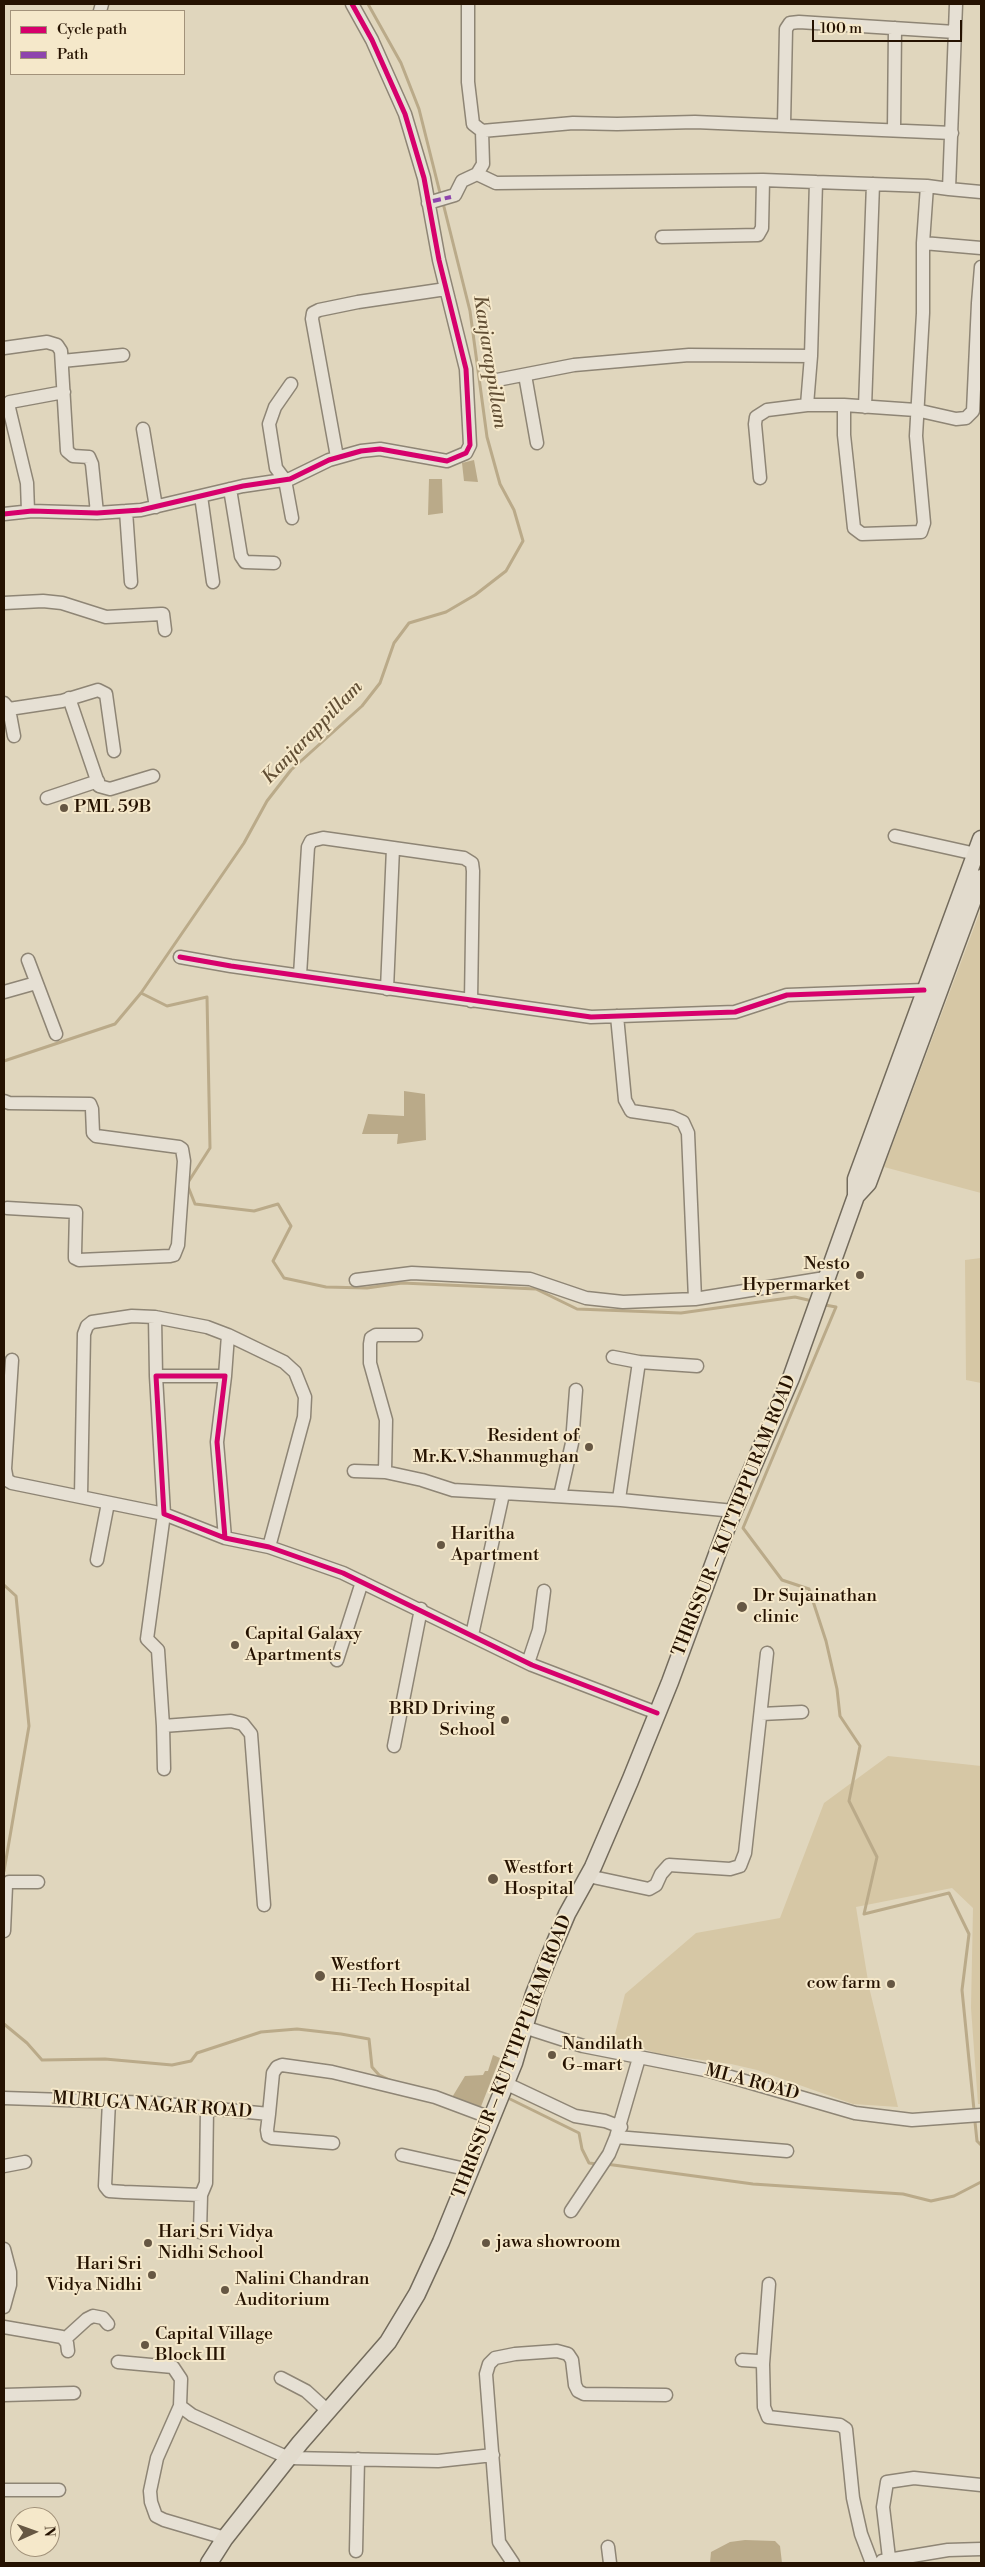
<!DOCTYPE html>
<html>
<head>
<meta charset="utf-8">
<style>
	body { margin:0 }
	#map { position:relative; width:985px; height:2567px; overflow:hidden; background:#e0d6bd; font-family:"Libre Bodoni",serif }
	canvas { display:block }
	.frame { position:absolute; inset:0; border:5px solid #251201; pointer-events:none }
	.legend { position:absolute; left:10px; top:10px; width:175px; height:65px; box-sizing:border-box; background:#f5e8ca; border:1px solid #a2927a; margin:0; padding:6px 9px; list-style:none; font-size:15px; color:#251201 }
	.legend li { display:flex; align-items:center; gap:10px; height:25px }
	.legend b { width:25px; border:1px solid #a2927a }
	.north { position:absolute; left:10px; top:2507px; width:50px; height:50px; box-sizing:border-box; background:#f5e8ca; border:1px solid #a2927a; border-radius:50%; rotate:88deg; font-size:14px; font-weight:700; line-height:20px; text-align:center; color:#251201 }
	.north::after { content:''; display:block; margin:auto; width:18px; height:22px; background:#665743; clip-path:polygon(50% 0,100% 100%,50% 72%,0 100%) }
	.scale { position:absolute; left:812px; top:20px; width:150px; height:22px; box-sizing:border-box; border:2px solid #251201; border-top:0; padding-left:6px; font-size:15px; line-height:18px; white-space:nowrap; color:#251201; -webkit-text-stroke:4px #f5e8ca; paint-order:stroke }
</style>
</head>
<body>
<div id="map">
<canvas width="985" height="2567"></canvas>
<div class="frame"></div>
<ul class="legend">
<li><b style="height:6px;background:#d6006c"></b>Cycle path</li>
<li><b style="height:6px;background:#8e44ad"></b>Path</li>
</ul>
<div class="north">N</div>
<div class="scale">100 m</div>
</div>
<script>
const ctx = document.querySelector('canvas').getContext('2d');
ctx.lineJoin = 'round';
function fill(path, color) { ctx.fillStyle = color; ctx.fill(path, 'evenodd'); }
const poly = rows => new Path2D(rows.map(r => 'M' + r).join(''));
function strokePath(path, color, width, dash) { ctx.strokeStyle = color; ctx.lineWidth = width; ctx.lineCap = dash ? 'butt' : 'round'; ctx.setLineDash(dash || []); ctx.stroke(path); }
function label(font, color, halo, rows, align = 'center') {
  ctx.font = font + ' "Libre Bodoni",serif'; ctx.lineWidth = 4; ctx.setLineDash([]); ctx.textBaseline = 'middle'; ctx.strokeStyle = halo; ctx.fillStyle = color; for (const [text, x, y, turn = 0] of rows) {
    ctx.save(); ctx.translate(x, y); ctx.rotate((+turn || 0) * Math.PI / 180); ctx.textAlign = isNaN(turn) ? turn : align; if (halo) ctx.strokeText(text, 0, 0); ctx.fillText(text, 0, 0); ctx.restore();
  }
}
fill(poly([
	[981,909,981,1193,884,1167],
	[981,1258,981,1383,966,1380,965,1260],
	[888,1756,981,1766,981,2104,978,2104,971,2008,973,1908,952,1888,856,1907,869,1987,898,2107,853,2104,757,2070,731,2064,658,2054,614,2038,625,1994,696,1933,780,1918,824,1803]
]), '#d6c7a5');
fill(poly([
	[474,460,478,482,464,481,462,463],
	[429,479,442,479,443,513,428,515],
	[404,1091,425,1094,426,1140,397,1144,398,1134,362,1134,368,1114,404,1116],
	[493,2055,500,2058,480,2109,451,2099,465,2076,483,2075,485,2071,488,2071],
	[745,2540,775,2541,780,2546,782,2563,710,2563,711,2552,730,2542]
]), '#baaa89');
strokePath(poly([
	[368,4,401,63,419,109,441,197],
	[141,993,167,1006,207,997,210,1148,187,1184,195,1204,254,1211,278,1204,291,1226,273,1261,284,1278,326,1287,367,1288,402,1283,536,1289,577,1309,681,1313,795,1297,808,1300],
	[4,1061,115,1024,141,993,244,843,267,801,291,770,362,706,380,683,394,643,409,623,446,612,475,595,506,571,523,541,514,510,500,484,487,437,470,311,443,203],
	[825,1305,836,1307,743,1528,782,1580,809,1589,826,1641,837,1689,840,1716,860,1746,849,1801,877,1857,864,1914,949,1893,969,1934,962,1990,974,2110],
	[4,1585,16,1596,29,1726,4,1871],
	[4,2024,27,2043,42,2060,105,2059,172,2065,191,2061,197,2053,261,2032,297,2029,341,2034,369,2039,372,2067,379,2075,392,2081],
	[506,2097,579,2133,582,2149,589,2163,597,2164],
	[975,2122,977,2141,981,2145],
	[606,2164,753,2184,903,2194,931,2201,954,2196,981,2182]
]), '#baaa89', 3);
const minor = poly([
	[468,4,468,82,473,124,482,131,573,123,617,124,695,122,952,133],
	[100,11,102,4],
	[784,125,786,29,790,23,799,22,955,32],
	[894,129,895,28],
	[477,174,483,164,482,131],
	[816,182,927,186,923,243,923,313,916,436,924,523,921,532,862,534,854,528,844,435,844,405],
	[927,186,949,189,956,4],
	[949,189,981,192],
	[428,203,455,195,462,181,477,174,496,183,763,180],
	[662,237,758,235,762,228,763,180,816,182,811,356,807,405,844,405,916,410,956,419,966,418,973,411,978,303,981,304],
	[923,243,981,248],
	[978,303,981,267],
	[4,348,47,342,57,345,61,351,67,451,73,456,89,457,92,464,97,513],
	[62,361,123,355],
	[525,375,537,443],
	[497,380,574,365,689,355,811,356],
	[291,384,275,407,269,424,276,468,285,480,292,518],
	[865,407,873,184],
	[143,429,156,507],
	[337,457,312,319,313,313,319,310,358,302,446,289],
	[760,478,755,424,756,417,767,410,807,405],
	[230,489,241,556,245,562,274,563],
	[201,496,213,582],
	[28,511,27,483,9,408,10,402,64,392],
	[126,511,131,582],
	[4,514,32,511,97,513,141,510,243,486,290,479,329,460,361,451,380,449,447,461,466,453,470,445,466,369,439,260,424,178,405,114,372,40,352,4],
	[4,603,43,601,62,603,106,617,161,614,163,614,165,630],
	[69,698,99,786,110,789,153,776],
	[4,703,9,709,62,701,98,690,106,694,114,751],
	[9,709,14,736],
	[47,798,98,781],
	[895,836,976,854],
	[180,957,231,966,591,1017,735,1012,787,995,924,990],
	[28,960,56,1034],
	[300,975,308,847,311,841,323,838,464,858,472,863,473,871,471,1001],
	[387,989,393,848],
	[4,992,36,983],
	[617,1016,625,1100,631,1111,672,1117,683,1122,688,1133,695,1299],
	[4,1101,9,1103,90,1104,92,1109,93,1133,96,1136,179,1147,182,1149,184,1161,178,1245,174,1255,170,1256,79,1260,75,1258,75,1254,76,1212,7,1208],
	[356,1280,412,1273,530,1279,586,1298,623,1302,695,1299,825,1278],
	[155,1317,156,1376],
	[228,1335,284,1362,295,1372,305,1397,304,1417,269,1547],
	[416,1335,376,1335,371,1338,370,1344,370,1363,386,1420,385,1472,422,1480,453,1490,621,1500,734,1511],
	[613,1357,639,1362],
	[12,1360,5,1469,7,1480,12,1483,164,1514,147,1639,158,1650,163,1726,231,1721,243,1724,251,1734,264,1905],
	[354,1471,385,1472],
	[81,1496,84,1334,87,1326,92,1322,132,1316,155,1317,207,1327,228,1335,225,1376],
	[560,1496,572,1443,576,1390],
	[619,1499,639,1362,697,1366],
	[225,1538,217,1442,225,1376,156,1376,164,1514,225,1538,269,1547,343,1573,532,1665,657,1713],
	[97,1560,108,1503],
	[472,1635,503,1494],
	[337,1660,362,1582],
	[528,1663,539,1630,544,1591],
	[761,1714,802,1712],
	[163,1726,164,1769],
	[394,1746,421,1609],
	[588,1876,649,1889,656,1885,661,1874,669,1865,730,1869,740,1866,745,1853,767,1653],
	[4,1931,6,1886,9,1882,38,1882],
	[524,2027,583,2046,710,2071,855,2113,912,2120,981,2115],
	[505,2083,575,2116,605,2121,621,2127],
	[4,2098,155,2103,269,2114,273,2073,277,2067,282,2065,332,2072,435,2097,491,2118],
	[109,2101,105,2186,109,2191,124,2192,201,2195,206,2183,207,2108],
	[269,2114,267,2130,268,2136,272,2138,333,2143],
	[616,2137,787,2151],
	[402,2155,470,2170],
	[4,2166,25,2162],
	[571,2211,609,2154,616,2137,639,2058],
	[200,2232,201,2195],
	[4,2249,10,2272,10,2285,4,2307],
	[4,2327,62,2337,67,2343,68,2351],
	[65,2339,87,2319,93,2316,103,2318,108,2324],
	[742,2360,758,2361,763,2364,764,2407,768,2417,840,2425,846,2429,853,2498,861,2534,872,2563],
	[118,2362,173,2367,181,2379,180,2406,192,2415,289,2458,438,2461,493,2455],
	[763,2364,769,2284],
	[281,2378,306,2391,328,2411],
	[4,2395,74,2393],
	[180,2406,157,2458,150,2491,151,2502,156,2516,164,2520,225,2538],
	[4,2490,59,2490],
	[608,2547,610,2563],
	[356,2551,358,2459],
	[889,2558,883,2507,887,2482,914,2478,981,2485],
	[882,2561,948,2550,981,2549],
	[513,2563,499,2542,486,2374,489,2364,495,2358,515,2354,557,2351,568,2354,572,2360,575,2385,578,2391,584,2394,666,2395]
]);
const major = poly([
	[856,1196,868,1183,981,878],
	[209,2563,225,2538,300,2443,388,2342,417,2294,441,2242,514,2063,534,1994,548,1959,567,1914,593,1867,630,1781,670,1682,727,1527,791,1378,856,1196,856,1179,981,839]
]);
strokePath(minor, '#8e8575', 15);
strokePath(major, '#736b5c', 19);
strokePath(minor, '#e6e0d4', 12);
strokePath(major, '#e2dbcd', 16);
strokePath(poly([
	[433,201,451,197]
]), '#8e44ad', 4, [8, 4]);
strokePath(poly([
	[4,514,32,511,97,513,141,510,243,486,290,479,329,460,361,451,380,449,447,461,466,453,470,445,466,369,439,260,424,178,405,114,372,40,352,4],
	[180,957,231,966,591,1017,735,1012,787,995,924,990],
	[225,1538,217,1442,225,1376,156,1376,164,1514,225,1538,269,1547,343,1573,532,1665,657,1713]
]), '#d6006c', 5);
for (const [x, y, r, color] of [
	[64,808,5,"#665743"],
	[860,1275,5,"#665743"],
	[589,1447,5,"#665743"],
	[441,1545,5,"#665743"],
	[742,1607,6,"#665743"],
	[235,1645,5,"#665743"],
	[505,1720,5,"#665743"],
	[493,1879,6,"#665743"],
	[320,1976,6,"#665743"],
	[891,1984,5,"#665743"],
	[552,2055,5,"#665743"],
	[148,2243,5,"#665743"],
	[486,2243,5,"#665743"],
	[152,2275,5,"#665743"],
	[225,2290,5,"#665743"],
	[145,2345,5,"#665743"]
]) { const dot = new Path2D(); dot.arc(x, y, r, 0, 2 * Math.PI); ctx.fillStyle = color; ctx.fill(dot); strokePath(dot, '#f5e8ca', 2); }
label('18px', '#251201', '#f5e8ca', [
	["PML 59B",74,808],
	["Nesto",850,1265,"right"],
	["Hypermarket",850,1286,"right"],
	["Resident of",579,1437,"right"],
	["Mr.K.V.Shanmughan",579,1458,"right"],
	["Haritha",451,1535],
	["Apartment",451,1556],
	["Dr Sujainathan",753,1597],
	["clinic",753,1618],
	["Capital Galaxy",245,1635],
	["Apartments",245,1656],
	["BRD Driving",495,1710,"right"],
	["School",495,1731,"right"],
	["Westfort",504,1869],
	["Hospital",504,1890],
	["Westfort",331,1966],
	["Hi-Tech Hospital",331,1987],
	["cow farm",881,1984,"right"],
	["Nandilath",562,2045],
	["G-mart",562,2066],
	["Hari Sri Vidya",158,2233],
	["Nidhi School",158,2254],
	["jawa showroom",496,2243],
	["Hari Sri",142,2265,"right"],
	["Vidya Nidhi",142,2286,"right"],
	["Nalini Chandran",235,2280],
	["Auditorium",235,2301],
	["Capital Village",155,2335],
	["Block III",155,2356]
], 'left');
label('18px', '#251201', '#f5e8ca', [
	["THRISSUR – KUTTIPPURAM ROAD",735,1516,-68],
	["THRISSUR – KUTTIPPURAM ROAD",513,2057,-69],
	["MLA ROAD",752,2083,15],
	["MURUGA NAGAR ROAD",152,2106,4]
]);
label('italic 19px', '#614e34', '#f5e8ca', [
	["Kanjarappillam",489,362,81],
	["Kanjarappillam",313,733,-46]
]);
</script>
</body>
</html>
